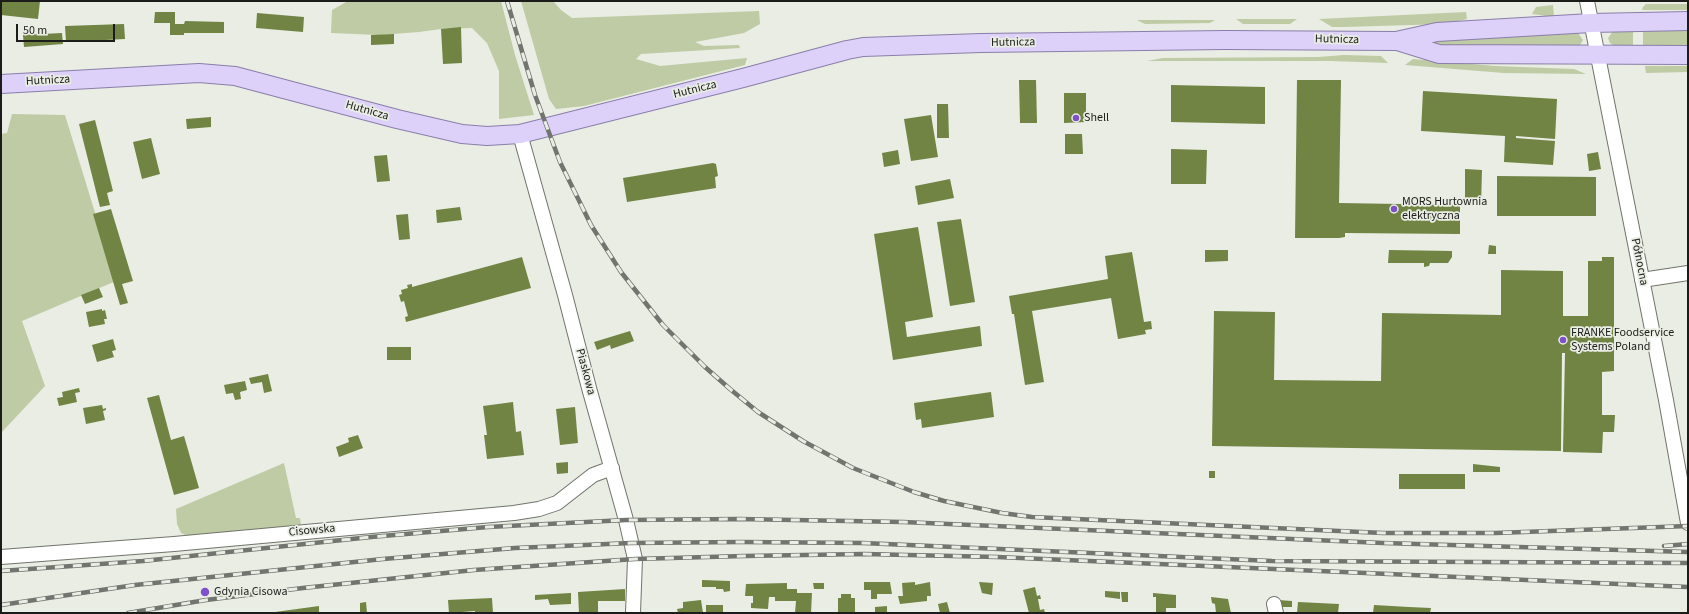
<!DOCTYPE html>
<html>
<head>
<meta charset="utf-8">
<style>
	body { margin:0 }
	#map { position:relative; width:1689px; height:614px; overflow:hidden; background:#e9ede3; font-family:"Source Sans 3",sans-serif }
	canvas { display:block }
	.frame { position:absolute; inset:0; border:2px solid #1c1d1a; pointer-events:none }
	.scale { position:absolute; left:16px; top:24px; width:99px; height:18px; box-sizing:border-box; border:2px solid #1c1d1a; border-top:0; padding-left:5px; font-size:12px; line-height:14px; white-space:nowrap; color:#1c1d1a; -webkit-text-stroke:3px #e9ede3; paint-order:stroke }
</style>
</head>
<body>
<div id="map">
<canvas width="1689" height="614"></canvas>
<div class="frame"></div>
<div class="scale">50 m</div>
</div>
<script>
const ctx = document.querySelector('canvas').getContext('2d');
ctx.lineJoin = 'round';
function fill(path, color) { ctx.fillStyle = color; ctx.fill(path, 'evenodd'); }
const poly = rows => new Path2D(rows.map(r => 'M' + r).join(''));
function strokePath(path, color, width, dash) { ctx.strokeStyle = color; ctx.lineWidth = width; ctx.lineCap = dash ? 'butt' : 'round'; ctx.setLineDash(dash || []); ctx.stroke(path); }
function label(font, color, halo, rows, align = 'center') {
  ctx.font = font + ' "Source Sans 3",sans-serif'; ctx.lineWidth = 3.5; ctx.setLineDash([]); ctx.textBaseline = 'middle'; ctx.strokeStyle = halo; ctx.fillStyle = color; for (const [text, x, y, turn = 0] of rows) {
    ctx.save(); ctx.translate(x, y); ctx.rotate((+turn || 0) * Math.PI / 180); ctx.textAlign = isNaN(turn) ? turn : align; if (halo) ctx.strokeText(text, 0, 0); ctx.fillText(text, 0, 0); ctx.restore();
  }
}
fill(poly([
	[348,1,501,1,515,55,534,115,499,119,499,71,487,43,472,28,441,29,419,32,379,35,331,33,332,10],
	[521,1,553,1,561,10,572,18,759,11,760,24,744,33,695,42,704,46,739,45,740,48,641,54,636,59,660,66,747,58,745,65,584,106,556,109,549,99],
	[1646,4,1688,4,1688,10,1642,10,1643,7],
	[1553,5,1554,17,1532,14,1536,7],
	[1466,12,1467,19,1445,24,1344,27,1332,27,1319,19],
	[1236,19,1297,19,1290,24,1243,24],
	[1137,20,1215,20,1210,23,1145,24],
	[1633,30,1633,46,1614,46,1610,43,1608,38,1613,31],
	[1643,30,1688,30,1688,45,1643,45],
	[1578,33,1583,40,1580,45,1576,46,1515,48,1407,44,1408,40],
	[1344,55,1381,56,1388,63,1331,61,1147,61,1163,58,1318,57],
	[1413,59,1495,66,1574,69,1586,74,1504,73,1405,65],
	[1645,66,1688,66,1688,72,1646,73],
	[12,114,65,115,116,281,22,321,45,386,1,433,1,134,7,133],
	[284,463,296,518,300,518,301,526,188,536,181,533,177,524,176,509]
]), '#becba4');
fill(poly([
	[1,1,40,1,38,19,1,15],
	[155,12,175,12,175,24,184,24,185,21,224,22,224,33,184,33,184,35,170,35,170,23,154,23],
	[257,13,304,17,303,32,256,28],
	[124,24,125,39,66,42,65,26],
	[461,27,462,63,443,64,441,29],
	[62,33,63,44,24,47,23,35],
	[394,34,394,44,371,45,371,35],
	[1019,80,1036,80,1037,123,1020,123],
	[1297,80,1341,80,1339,203,1460,205,1460,234,1345,233,1345,237,1339,238,1295,238],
	[1171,85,1265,87,1265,124,1171,122],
	[1423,91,1557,99,1555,139,1516,136,1516,138,1555,141,1553,165,1504,162,1505,136,1421,131],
	[1064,93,1086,93,1086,122,1064,123],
	[937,104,948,104,949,138,937,138],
	[931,115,938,157,911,161,904,119],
	[211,117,211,127,187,129,186,119],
	[95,120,113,191,107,193,110,205,100,207,79,124],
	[1065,134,1082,134,1083,154,1065,154],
	[151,138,160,174,142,179,133,142],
	[1171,149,1207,150,1206,184,1171,184],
	[898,150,900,164,884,167,882,153],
	[1598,152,1601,169,1589,171,1587,154],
	[387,155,390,181,377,182,374,156],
	[713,163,716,164,718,176,715,177,716,188,627,202,623,178],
	[1465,169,1482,170,1481,206,1465,205],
	[1497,176,1596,177,1596,216,1497,216],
	[950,179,954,198,918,205,915,186],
	[460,207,462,220,437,223,436,210],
	[111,209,133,281,122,284,128,303,120,305,93,214],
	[408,214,410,239,399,240,396,215],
	[961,219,975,302,950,306,937,222],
	[918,227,933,317,905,322,907,337,980,326,982,346,893,360,874,234],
	[1489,245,1496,246,1496,254,1488,254],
	[1205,250,1228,250,1228,261,1205,262],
	[1389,250,1452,251,1452,257,1448,263,1430,263,1429,266,1424,267,1424,263,1388,263],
	[1132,252,1144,322,1151,321,1152,329,1145,330,1146,334,1118,339,1111,298,1032,311,1044,382,1025,385,1014,314,1012,314,1009,296,1108,279,1105,256],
	[522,257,531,288,406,322,405,317,408,316,404,301,401,302,399,295,402,294,401,290,408,288,407,285,412,284,412,287],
	[1602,257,1614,257,1614,371,1602,372,1602,415,1615,415,1614,432,1603,432,1602,453,1563,452,1565,353,1562,353,1561,451,1212,446,1214,311,1275,312,1274,380,1381,381,1382,313,1501,315,1501,270,1563,271,1563,316,1588,316,1588,261,1602,261],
	[99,288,103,297,85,304,81,295],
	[102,309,102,311,105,310,107,319,104,319,105,324,89,327,86,312],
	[630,331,634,341,611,349,610,345,597,350,594,342],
	[113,339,116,350,112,351,114,357,97,362,92,345],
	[387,347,411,347,411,360,387,360],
	[268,374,272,391,264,393,262,382,251,384,249,378],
	[245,381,247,390,240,392,241,399,235,400,233,393,226,394,224,385],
	[79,388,80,392,75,393,77,402,59,406,57,398,63,397,62,392],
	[991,392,994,417,922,428,921,419,916,420,914,403],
	[159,395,171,440,184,436,199,488,174,495,147,398],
	[513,402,516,432,521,431,524,455,487,459,484,435,487,435,483,406],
	[102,405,103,409,106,408,106,410,103,411,105,420,86,424,83,408],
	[575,407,578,443,560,445,556,409],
	[358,435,363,448,339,457,336,447,349,442,348,438],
	[568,462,568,473,557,474,556,463],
	[1473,464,1500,467,1500,472,1473,472],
	[1209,471,1215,471,1215,478,1209,478],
	[1399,474,1465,474,1465,489,1399,489],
	[702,580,730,581,730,591,724,592,723,589,716,589,716,587,702,587],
	[864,582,890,582,892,594,877,594,877,599,871,599,871,590,864,590],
	[915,582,915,585,930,582,931,596,927,596,927,601,900,604,898,596,903,596,902,583],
	[979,582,993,583,992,595,982,593],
	[787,583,787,589,797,589,797,593,812,593,811,613,795,613,796,601,775,601,775,597,769,597,768,609,751,608,751,603,753,603,753,596,745,596,746,584],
	[813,583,824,583,824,589,814,589],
	[1035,587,1037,596,1040,595,1041,599,1038,599,1040,610,1044,609,1045,613,1029,613,1023,590],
	[625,589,625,601,598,601,598,613,579,613,578,592],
	[1105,591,1120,592,1120,599,1105,597],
	[1121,592,1128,592,1128,602,1122,602],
	[571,593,571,604,550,605,548,599,535,600,535,595],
	[1153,593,1176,595,1176,608,1166,608,1166,613,1156,613,1156,597,1153,597],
	[841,594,851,594,851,598,855,598,855,613,838,613,838,598,841,598],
	[1211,597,1228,599,1231,613,1216,613,1215,604,1212,603],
	[492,598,493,613,475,613,475,611,449,613,448,600],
	[701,600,703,613,678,613,677,609,683,608,683,602],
	[1278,600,1292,601,1292,607,1278,607],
	[366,602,367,613,360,613,360,603],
	[947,602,950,613,940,613,938,604],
	[1298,602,1339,604,1338,613,1297,613],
	[706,605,723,605,723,613,706,613],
	[1374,605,1409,607,1431,608,1430,613,1373,613],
	[319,606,319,613,275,613,275,612],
	[887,606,887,613,875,613,875,607]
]), '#718444');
const minor = poly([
	[1587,1,1666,400,1688,523],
	[520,134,565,295,589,388,626,520,635,559,633,613],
	[1642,280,1688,273],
	[1,557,174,544,514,513,539,509,557,503,593,475,612,468],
	[1274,604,1276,613]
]);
const major = poly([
	[1397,41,1439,54,1688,55],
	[1,84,199,73,235,76,397,119,462,134,487,136,520,134,743,78,847,50,863,47,981,43,1225,40,1396,41,1437,32,1591,23,1688,21]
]);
strokePath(minor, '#71746c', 16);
strokePath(major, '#8a7eaa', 20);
strokePath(minor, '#fff', 14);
strokePath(major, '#ddd1fa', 18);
const rail = poly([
	[507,1,535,95,560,162,591,225,621,272,663,325,705,367,730,389,758,412,803,441,853,468,914,492,944,501,1002,513,1032,517,1383,533,1496,533,1688,526],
	[1664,546,1688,544],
	[1,571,143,561,371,537,488,527,626,520,739,519,903,522,1383,543,1688,552],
	[1,605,135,585,383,559,515,548,631,543,741,542,863,543,1272,561,1688,563],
	[128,613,206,600,303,588,474,570,635,559,744,556,864,554,997,557,1688,587]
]);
strokePath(rail, '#72746f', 4.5);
strokePath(rail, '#e9ede3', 3, [9]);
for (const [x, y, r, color] of [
	[1076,118,4,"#7e50c9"],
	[1394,209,4,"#7e50c9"],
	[1563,340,4,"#7e50c9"],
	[205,592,5,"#7e50c9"]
]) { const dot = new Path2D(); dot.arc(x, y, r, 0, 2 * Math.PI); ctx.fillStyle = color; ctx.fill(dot); strokePath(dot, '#e9ede3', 1.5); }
label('12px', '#1c1d1a', '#e9ede3', [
	["Hutnicza",1337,40,1],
	["Hutnicza",1013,43,-1],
	["Hutnicza",48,81,-3],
	["Hutnicza",695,90,-14],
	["Hutnicza",367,111,16],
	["Północna",1639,262,79],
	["Piaskowa",585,372,75],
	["Cisowska",312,531,-5]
]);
label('12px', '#1c1d1a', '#e9ede3', [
	["Shell",1084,118],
	["MORS Hurtownia",1402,202],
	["elektryczna",1402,216],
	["FRANKE Foodservice",1571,333],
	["Systems Poland",1571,347],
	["Gdynia Cisowa",214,592]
], 'left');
</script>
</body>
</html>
